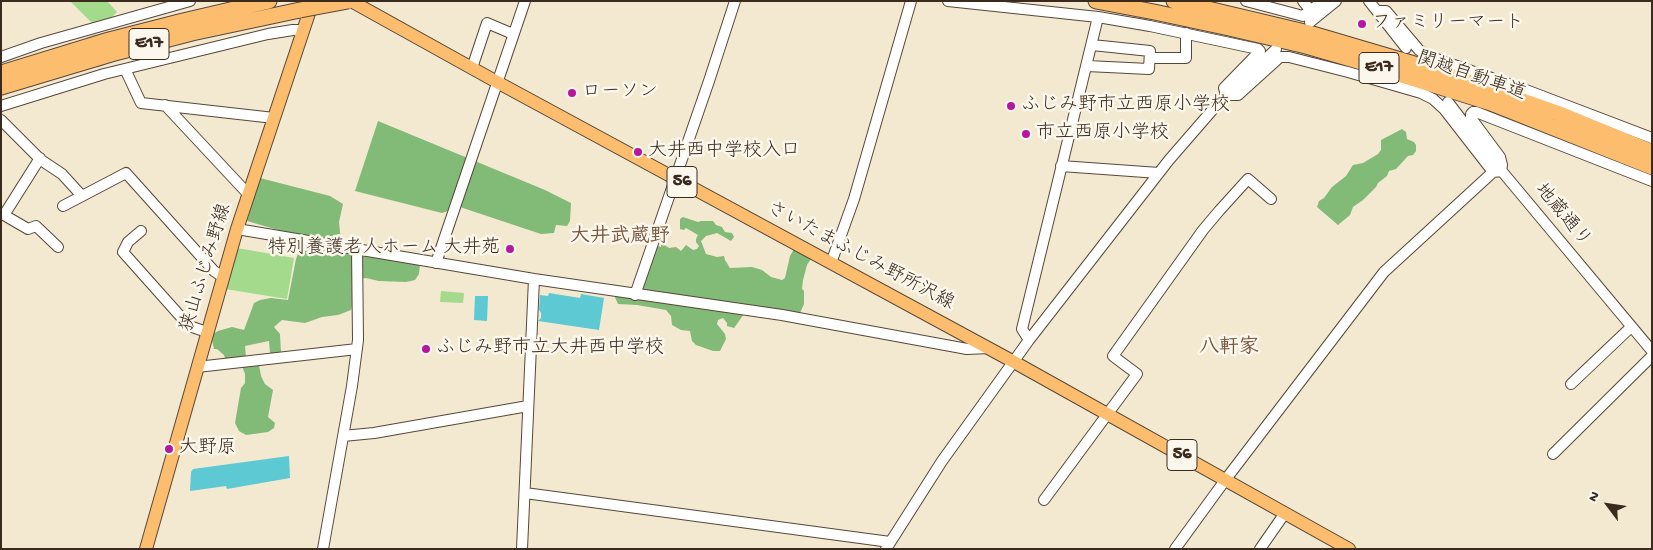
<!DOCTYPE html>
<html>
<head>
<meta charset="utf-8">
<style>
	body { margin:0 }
	#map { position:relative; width:1653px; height:550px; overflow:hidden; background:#f3e9d0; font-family:"Gochi Hand",sans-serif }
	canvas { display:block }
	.frame { position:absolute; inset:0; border:2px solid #3b2a1e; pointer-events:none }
	.north { position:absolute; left:1583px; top:480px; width:50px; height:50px; -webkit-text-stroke:4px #fbf7ec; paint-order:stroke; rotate:301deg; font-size:14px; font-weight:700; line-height:20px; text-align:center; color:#3b2a1e }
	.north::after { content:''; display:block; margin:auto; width:18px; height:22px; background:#3b2a1e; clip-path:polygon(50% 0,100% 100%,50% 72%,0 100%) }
</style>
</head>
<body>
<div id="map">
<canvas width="1653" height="550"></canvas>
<div class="frame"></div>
<div class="north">N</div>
</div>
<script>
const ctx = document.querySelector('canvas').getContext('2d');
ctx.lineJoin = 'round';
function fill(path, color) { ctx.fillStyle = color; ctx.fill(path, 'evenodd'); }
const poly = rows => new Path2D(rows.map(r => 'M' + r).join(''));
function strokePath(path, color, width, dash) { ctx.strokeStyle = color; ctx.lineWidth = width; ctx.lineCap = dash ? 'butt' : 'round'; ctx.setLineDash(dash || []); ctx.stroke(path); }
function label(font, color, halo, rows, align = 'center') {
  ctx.font = font + ' "Gochi Hand","Klee One",sans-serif'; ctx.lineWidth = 5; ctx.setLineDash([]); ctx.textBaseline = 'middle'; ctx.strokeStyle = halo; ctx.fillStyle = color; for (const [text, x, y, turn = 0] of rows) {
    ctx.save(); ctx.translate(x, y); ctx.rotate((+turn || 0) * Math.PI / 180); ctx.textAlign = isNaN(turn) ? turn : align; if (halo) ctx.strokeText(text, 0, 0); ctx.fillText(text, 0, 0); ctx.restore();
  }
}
fill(poly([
	[70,1,107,1,117,12,109,20,93,24],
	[237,248,294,258,287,299,225,289],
	[441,291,464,293,463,303,440,302]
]), '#a3da8c');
fill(poly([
	[378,121,545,190,571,203,570,221,567,226,556,225,554,233,541,234,460,207,442,213,355,191],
	[1402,129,1406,132,1407,139,1414,142,1416,145,1416,151,1413,155,1408,156,1396,169,1389,171,1387,176,1378,183,1376,187,1363,200,1353,207,1350,215,1338,225,1317,207,1319,201,1324,198,1332,187,1346,176,1353,165,1363,163,1378,154,1381,150,1381,140],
	[260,178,330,196,343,204,339,222,341,242,420,264,419,274,415,280,406,282,379,281,366,278,353,280,354,296,351,310,338,315,322,317,305,323,282,320,274,327,280,334,281,353,272,355,270,353,269,341,245,346,246,357,259,365,261,376,265,384,273,390,268,417,275,423,274,428,268,432,246,435,239,431,235,423,241,388,245,383,245,374,242,366,225,358,224,355,217,349,214,349,212,340,213,334,218,331,232,327,244,330,254,303,260,300,271,298,288,300,296,259,301,246,299,236,247,221],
	[683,217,698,222,701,221,713,221,716,225,722,227,725,232,732,233,734,237,731,241,717,233,706,236,701,241,706,254,717,257,724,256,725,260,730,268,752,267,762,270,771,277,782,280,785,278,790,256,794,249,812,257,807,265,803,280,802,289,804,291,804,304,800,313,795,314,744,314,734,328,727,326,727,323,723,318,718,320,717,324,725,334,726,339,720,351,713,351,696,345,692,341,690,331,681,330,672,325,671,316,666,310,637,305,618,304,614,295,630,290,648,272,655,245,661,247,661,245,663,244,669,248,676,247,681,251,686,245,693,250,697,249,699,246,696,242,696,239,698,235,686,228,684,230,680,229,680,219]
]), '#82ba78');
fill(poly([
	[549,293,580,298,581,294,604,298,599,330,538,321,541,318,541,313,539,310,540,295,548,296],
	[475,296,488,296,487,321,474,320],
	[289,456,290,478,227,489,226,486,190,491,191,472,193,469]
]), '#5cc9d3');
strokePath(poly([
	[91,36,102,66]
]), '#cec3ac', 10, [10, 5]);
const minor = poly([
	[948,1,1098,17,1150,26,1258,49,1260,51,1224,88,1226,95,1238,95,1280,57,1289,57,1348,72,1421,93,1433,99,1444,109,1493,172],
	[1246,1,1303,16,1323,1],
	[1303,1,1310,10],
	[1369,1,1406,48],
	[1377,11,1386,11,1419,50,1428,56,1526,90,1652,138],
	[1310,22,1336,1],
	[1,57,41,43,190,1],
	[1150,58,1186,58,1186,33],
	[1087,66,1149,69,1150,51,1092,45],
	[472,68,487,23,513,34],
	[125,69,141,103,274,118],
	[1448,102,1490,157,1652,351],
	[165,105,249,195],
	[1,106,104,74,268,34,293,30,303,30],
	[1,120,41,160,62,174,82,196],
	[40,158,4,215,28,229,36,226,58,247],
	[1061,166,1159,173],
	[1501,171,1502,165,1500,157,1471,118,1471,114,1473,112,1476,112,1652,181],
	[63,206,126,173,214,271,223,277],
	[237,229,534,279,782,315,967,349,989,348],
	[141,231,128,242,123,252,189,326,207,332],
	[436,263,525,1],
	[831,263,854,199,911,1],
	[635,295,709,81,735,1],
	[1029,340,1022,329,1098,17],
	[197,367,357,349],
	[1571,384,1631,327],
	[343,436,374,433,528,406],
	[1553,454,1652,356],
	[525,493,890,542],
	[1044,500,1137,374,1113,356,1203,230,1219,211,1248,179,1271,199],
	[323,549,352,386,358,340,357,249],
	[522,549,534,279],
	[886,549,942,461,1029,340,1169,160,1215,107,1276,49],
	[1175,549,1226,479,1384,272,1493,172,1501,171],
	[1260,549,1285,513]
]);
const major = poly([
	[351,1,497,82,1014,362,1349,549],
	[146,549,237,229,313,1]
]);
const highway = poly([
	[1096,1,1154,12,1229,28,1306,46,1358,61,1491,103,1652,167],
	[1174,1,1309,33,1431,69,1557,113,1652,152],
	[1,73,109,40,183,21,269,1],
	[1,87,111,54,192,33,300,10]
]);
strokePath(minor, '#574739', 12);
strokePath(major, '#574739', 14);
strokePath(highway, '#574739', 17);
strokePath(minor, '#fff', 10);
strokePath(major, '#fcbd6f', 12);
strokePath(highway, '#fcbd6f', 15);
const highwayBridge = poly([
	[300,10,348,1]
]);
strokePath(highwayBridge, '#574739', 17, []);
strokePath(highwayBridge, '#fcbd6f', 15);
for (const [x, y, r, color] of [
	[1362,24,5,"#b5179e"],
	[572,93,5,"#b5179e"],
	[1011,106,5,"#b5179e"],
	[1026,134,5,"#b5179e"],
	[638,152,5,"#b5179e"],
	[510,249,5,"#b5179e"],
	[426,349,5,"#b5179e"],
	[169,449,5,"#b5179e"]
]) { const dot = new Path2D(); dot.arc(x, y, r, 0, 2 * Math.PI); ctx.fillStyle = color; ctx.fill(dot); strokePath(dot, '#fbf7ec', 2); }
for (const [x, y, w] of [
	[149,44,40],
	[1379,68,40],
	[682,182,30],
	[1182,455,30]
]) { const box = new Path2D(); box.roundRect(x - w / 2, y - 15.5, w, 31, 4); ctx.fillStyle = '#fbf7ec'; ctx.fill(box); strokePath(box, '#3b2a1e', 1); }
label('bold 18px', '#3b2a1e', null, [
	["E17",149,44],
	["E17",1379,68],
	["56",682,182],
	["56",1182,455]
]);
label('19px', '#3b2a1e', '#fbf7ec', [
	["ファミリーマート",1372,24],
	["ローソン",582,93],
	["ふじみ野市立西原小学校",1021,106],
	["市立西原小学校",1036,134],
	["大井西中学校入口",648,152],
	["特別養護老人ホーム 大井苑",500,249,"right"],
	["ふじみ野市立大井西中学校",436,349],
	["大野原",179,449]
], 'left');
label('19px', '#3b2a1e', '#fbf7ec', [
	["関越自動車道",1471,77,19],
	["地蔵通り",1562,216,50],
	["さいたまふじみ野所沢線",860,257,28],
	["狭山ふじみ野線",207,268,-73]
]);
label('bold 20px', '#78563f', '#fbf7ec', [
	["大井武蔵野",620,238],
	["八軒家",1229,349]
]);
</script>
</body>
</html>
